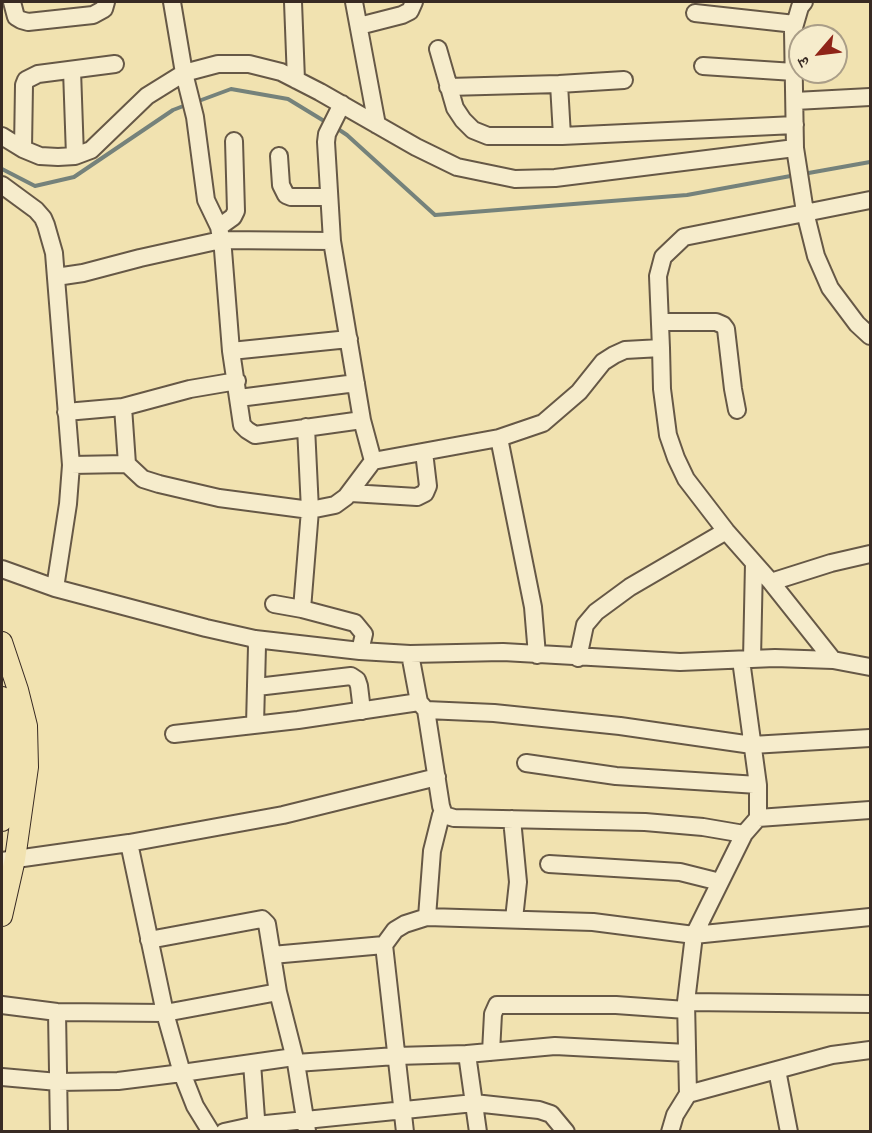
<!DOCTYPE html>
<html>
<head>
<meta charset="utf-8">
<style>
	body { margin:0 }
	#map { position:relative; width:872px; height:1133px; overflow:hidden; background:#f1e2b0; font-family:"EB Garamond","Noto Serif Devanagari",serif }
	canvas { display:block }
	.frame { position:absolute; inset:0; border:3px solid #382a23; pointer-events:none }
	.north { position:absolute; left:788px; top:24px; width:60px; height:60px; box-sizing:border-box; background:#f6eccc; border:2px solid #aa9e88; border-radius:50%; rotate:242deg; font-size:16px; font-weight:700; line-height:24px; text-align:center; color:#382a23 }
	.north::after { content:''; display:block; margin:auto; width:21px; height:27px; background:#8f2418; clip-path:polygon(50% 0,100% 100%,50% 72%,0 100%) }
</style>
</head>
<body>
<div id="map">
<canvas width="872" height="1133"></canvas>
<div class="frame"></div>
<div class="north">उ</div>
</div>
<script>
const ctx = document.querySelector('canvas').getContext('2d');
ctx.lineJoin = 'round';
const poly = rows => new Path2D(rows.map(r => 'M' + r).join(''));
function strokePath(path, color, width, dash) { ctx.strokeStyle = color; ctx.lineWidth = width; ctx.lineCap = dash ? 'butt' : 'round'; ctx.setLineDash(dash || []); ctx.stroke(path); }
strokePath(poly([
	[196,102,231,89,288,99,329,124],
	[335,127,347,135,435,215,687,195,796,175],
	[2,169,35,186,74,177,173,110,186,105],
	[803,174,870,162]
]), '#75827b', 4);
const minor = poly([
	[12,2,16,17,21,20,28,22,93,15,104,9,106,2],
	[172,2,184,73,195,117,206,200,219,227,223,250,231,351,242,425,247,430,255,435,362,420,373,461,499,438,533,607,537,655],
	[293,2,296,80],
	[354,2,377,125],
	[804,2,800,7,793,31,795,148,805,212,816,256,830,288,857,324,870,336],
	[695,13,795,24],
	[359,26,402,15,410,11,414,2],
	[438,49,455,108,463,120,473,130,488,136,562,136,795,125],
	[703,66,794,72],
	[72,70,75,156],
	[559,84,562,136],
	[448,87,559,84,624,80],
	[795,101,870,97],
	[342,104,327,134,326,142,332,241,362,420],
	[2,136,23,149,40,156,58,157,75,156,91,150,147,96,184,73,218,64,249,64,281,72,320,92,416,147,457,167,515,179,555,178,795,148],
	[23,149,24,85,26,80,38,74,115,64],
	[279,156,281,185,286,195,291,197,329,197],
	[2,185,36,210,43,218,46,225,54,253,71,465,68,504,55,588],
	[219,227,233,217,236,211,234,141],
	[56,277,83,273,140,258,221,240,332,241],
	[660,322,716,322,723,325,726,329,733,389,737,410],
	[661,348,662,389,668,435,676,458,686,479,726,531,771,582,833,660],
	[231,351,349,339],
	[239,398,356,383],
	[123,407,127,464],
	[66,412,123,407,190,389,237,381],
	[499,438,543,423,579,392,603,362,614,355,625,350,661,348,658,276,663,257,684,237,870,200],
	[71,465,127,464,143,479,159,484,219,498,310,510,306,427],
	[351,493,417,497,425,493,428,486,424,452],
	[2,569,55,588,206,628,255,639,360,651,410,654,503,652,680,662,775,658,833,660,870,667],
	[771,582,831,563,870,554],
	[274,604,302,609,355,623,364,634,360,651],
	[302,609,310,510,335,505,346,497,373,461],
	[255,639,257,646,255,725],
	[410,654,419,702,426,710,441,806,444,815,454,818,645,822,703,827,744,834],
	[578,658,585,625,596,612,630,587,726,531],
	[752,659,754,563],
	[257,687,351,676,357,680,359,686,362,711],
	[426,710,494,713,620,726,752,745,870,738],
	[174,734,298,720,419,702],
	[526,763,616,776,758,785],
	[758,818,870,810],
	[512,819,518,882,514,919],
	[129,843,165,1013,182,1073,195,1106,211,1132],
	[2,861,129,843,283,815,437,777],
	[549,864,680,872,720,882],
	[427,917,432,851,441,815,444,815],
	[149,940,262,919,267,924,272,955],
	[384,945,395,930,405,924,427,917,593,922,694,935,870,917],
	[278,992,296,1063,307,1131],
	[686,1002,870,1004],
	[2,1005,57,1012,165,1013,278,992,272,955,384,945,405,1132],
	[57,1012,59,1132],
	[491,1052,493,1014,497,1005,616,1005,686,1010],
	[467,1054,478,1132],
	[252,1063,257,1132],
	[296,1063,396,1056,467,1054,555,1046,687,1053],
	[777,1070,789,1132],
	[2,1077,58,1082,118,1081,182,1073,294,1057],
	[688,1094,832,1055,870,1050],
	[224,1132,256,1125,474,1103,539,1110,551,1114,566,1132],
	[670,1132,675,1115,688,1094,686,1002,694,935,744,834,758,818,758,785,741,660]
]);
const major = poly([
	[2,642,18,690,27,726,28,767,15,859,2,916],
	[2,697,9,720,11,763,2,821]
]);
strokePath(minor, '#665846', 20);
strokePath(major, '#382a23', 22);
strokePath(minor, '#f6eccc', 16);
strokePath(major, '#f1e2b0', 20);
</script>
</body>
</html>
